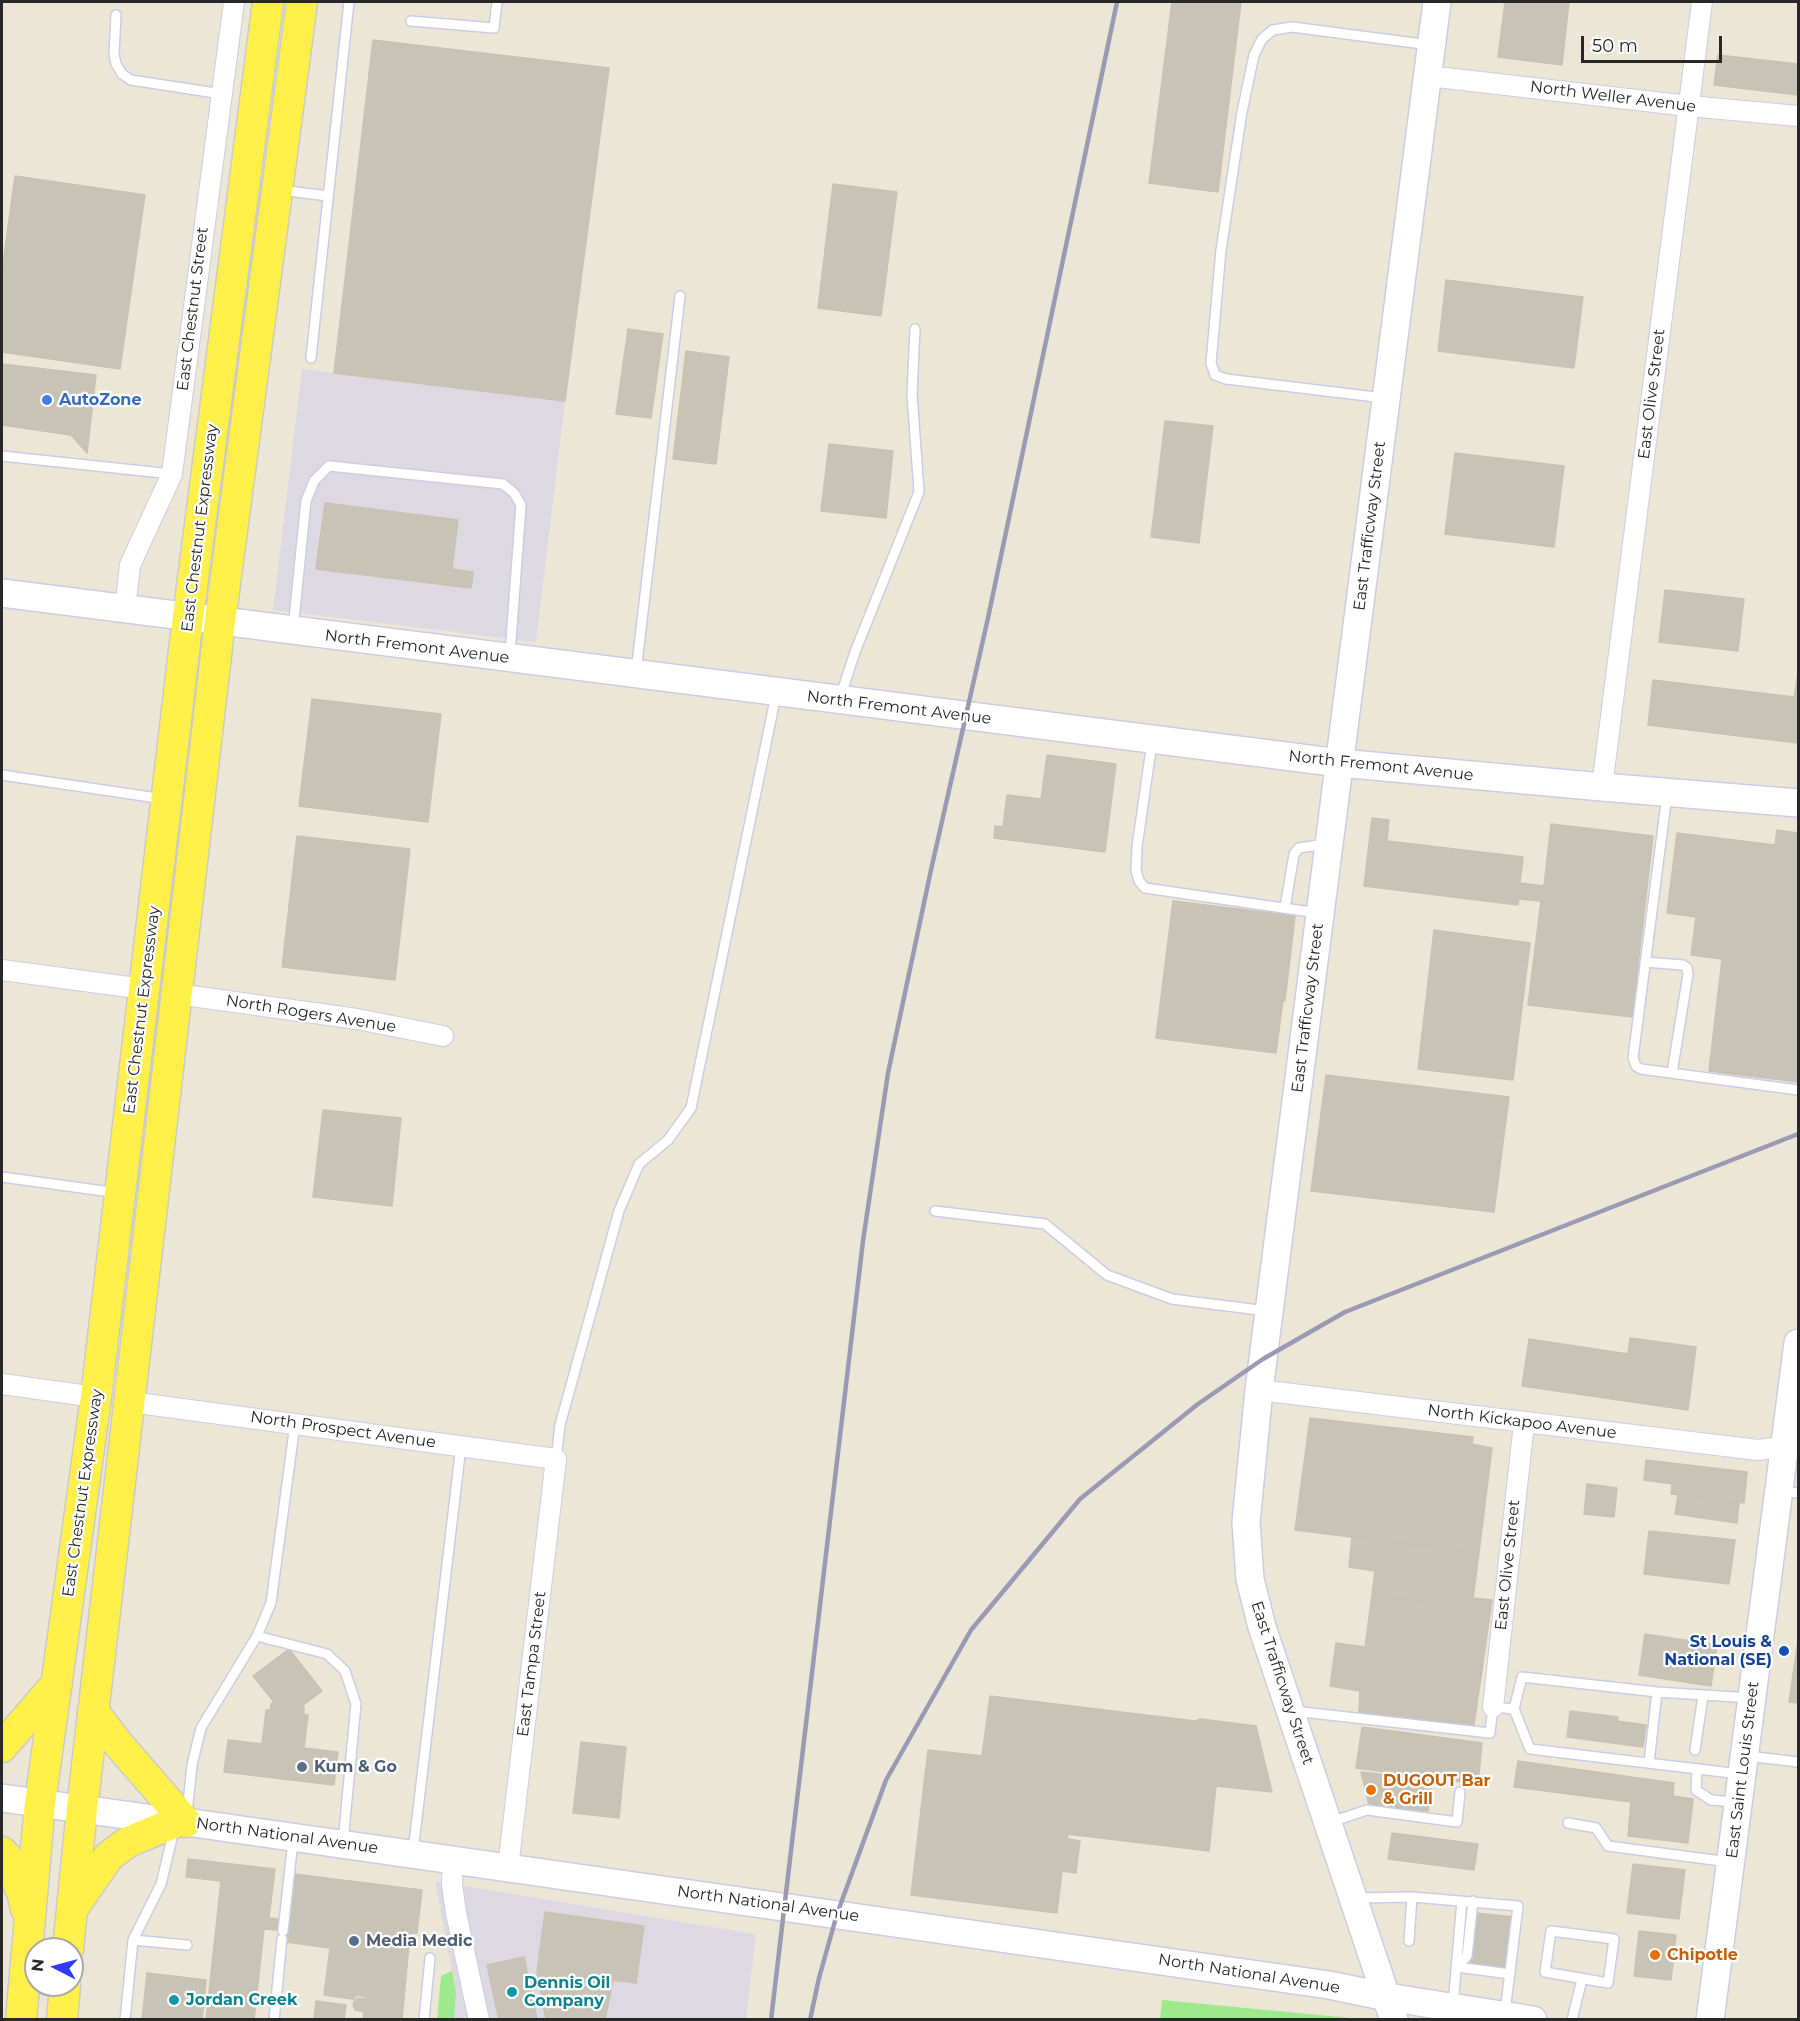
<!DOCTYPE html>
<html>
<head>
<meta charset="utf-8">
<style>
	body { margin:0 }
	#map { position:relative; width:1800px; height:2021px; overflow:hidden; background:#ece6d7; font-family:Montserrat,sans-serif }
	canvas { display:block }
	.frame { position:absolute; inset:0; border:3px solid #282828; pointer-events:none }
	.north { position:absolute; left:24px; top:1937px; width:60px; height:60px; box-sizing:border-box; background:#fff; border:2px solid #a9a9a9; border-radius:50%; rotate:276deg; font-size:16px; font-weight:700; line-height:24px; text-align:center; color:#282828 }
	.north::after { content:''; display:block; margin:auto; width:21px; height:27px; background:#313aff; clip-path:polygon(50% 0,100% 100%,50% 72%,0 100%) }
	.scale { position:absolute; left:1581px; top:36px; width:141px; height:27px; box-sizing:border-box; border:3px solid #282828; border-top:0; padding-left:8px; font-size:18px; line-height:21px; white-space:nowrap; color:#282828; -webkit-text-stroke:4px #fff; paint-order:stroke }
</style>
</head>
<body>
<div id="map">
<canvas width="1800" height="2021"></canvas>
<div class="frame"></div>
<div class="north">N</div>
<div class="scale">50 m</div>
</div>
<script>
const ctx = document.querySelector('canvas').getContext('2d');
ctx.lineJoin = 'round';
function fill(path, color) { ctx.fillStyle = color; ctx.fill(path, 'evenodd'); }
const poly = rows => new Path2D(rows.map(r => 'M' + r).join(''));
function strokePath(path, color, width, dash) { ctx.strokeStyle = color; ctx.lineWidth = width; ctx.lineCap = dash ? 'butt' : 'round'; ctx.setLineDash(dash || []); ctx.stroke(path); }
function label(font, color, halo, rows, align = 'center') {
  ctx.font = font + ' Montserrat,sans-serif'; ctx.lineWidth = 4.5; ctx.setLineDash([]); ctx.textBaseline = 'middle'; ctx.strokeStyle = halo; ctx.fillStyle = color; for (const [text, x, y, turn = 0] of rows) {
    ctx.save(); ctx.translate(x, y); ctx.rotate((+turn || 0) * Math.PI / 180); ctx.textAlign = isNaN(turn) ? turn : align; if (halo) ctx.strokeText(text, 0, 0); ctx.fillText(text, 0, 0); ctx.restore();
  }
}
fill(poly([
	[302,369,565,401,536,642,273,610],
	[435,1881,756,1934,746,2019,454,2019,456,1992]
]), '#ddd9e3');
fill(poly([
	[452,1971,456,1992,454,2019,437,2019,441,1976],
	[1162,2000,1361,2019,1160,2019]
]), '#9fe98d');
const building = poly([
	[1172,2,1241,2,1218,192,1149,183,1172,2],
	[1505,2,1569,2,1562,65,1498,57,1505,2],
	[373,40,609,68,565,401,334,373,373,40],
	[1718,55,1798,64,1798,95,1714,85,1718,55],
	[15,176,145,195,120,369,2,352,2,271,15,176],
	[833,184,897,192,881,316,818,308,833,184],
	[1446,280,1583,297,1574,368,1438,351,1446,280],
	[628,329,663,334,651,418,616,414,628,329],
	[686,351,729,357,716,464,673,459,686,351],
	[2,364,96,375,87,453,71,435,2,425,2,364],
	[1165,421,1213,426,1199,543,1151,537,1165,421],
	[829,444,893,451,886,518,821,511,829,444],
	[1455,453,1564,466,1554,547,1445,534,1455,453],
	[325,503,458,520,452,569,473,572,471,588,316,569,325,503],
	[1665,590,1744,599,1738,651,1659,642,1665,590],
	[1798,673,1798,743,1648,725,1653,680,1794,697,1798,673],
	[312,699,441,714,428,822,299,806,312,699],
	[1047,755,1116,764,1105,852,994,838,995,826,1003,827,1007,795,1041,799,1047,755],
	[1372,818,1389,820,1387,841,1523,857,1520,883,1544,886,1551,824,1653,836,1632,1017,1528,1005,1541,901,1519,899,1518,905,1364,886,1372,818],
	[1777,830,1798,833,1798,1082,1709,1071,1722,959,1691,955,1696,917,1667,913,1677,833,1775,845,1777,830],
	[297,836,410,849,395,980,282,967,297,836],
	[1173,901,1295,916,1285,1001,1283,1000,1276,1053,1156,1038,1173,901],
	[1434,930,1530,943,1513,1080,1418,1069,1434,930],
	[1326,1075,1509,1097,1494,1212,1311,1191,1326,1075],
	[323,1110,401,1118,392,1206,313,1197,323,1110],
	[1630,1338,1696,1347,1688,1410,1522,1386,1529,1339,1628,1354,1630,1338],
	[1310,1418,1473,1437,1472,1444,1492,1448,1479,1553,1295,1530,1310,1418],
	[1646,1460,1747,1472,1744,1503,1671,1494,1672,1484,1644,1480,1646,1460],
	[1587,1484,1617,1488,1614,1517,1584,1514,1587,1484],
	[1678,1495,1739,1503,1737,1523,1675,1514,1678,1495],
	[1649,1531,1735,1540,1729,1584,1644,1574,1649,1531],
	[1352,1536,1479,1553,1473,1598,1454,1596,1453,1605,1372,1595,1375,1571,1349,1567,1352,1536],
	[1372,1595,1453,1605,1454,1596,1492,1600,1474,1725,1359,1713,1360,1691,1330,1686,1336,1643,1365,1647,1372,1595],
	[1645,1634,1717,1645,1711,1686,1639,1675,1645,1634],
	[1798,1640,1798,1703,1789,1702,1798,1640],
	[289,1649,322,1691,302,1706,304,1708,304,1715,308,1715,304,1748,338,1752,334,1785,224,1772,228,1740,262,1744,266,1710,270,1710,271,1704,274,1702,253,1676,289,1649],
	[990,1696,1195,1721,1201,1719,1256,1726,1272,1792,1216,1786,1209,1851,1067,1834,1068,1839,1080,1841,1076,1873,1062,1871,1057,1913,911,1895,928,1750,982,1756,990,1696],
	[1570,1711,1618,1717,1617,1721,1646,1725,1643,1747,1567,1737,1570,1711],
	[1362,1727,1482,1743,1478,1784,1356,1768,1362,1727],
	[581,1742,626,1747,619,1818,573,1813,581,1742],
	[1518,1761,1674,1783,1673,1796,1693,1799,1688,1843,1628,1836,1631,1802,1514,1787,1518,1761],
	[1361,1772,1432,1780,1428,1811,1369,1805,1361,1772],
	[1392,1833,1478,1844,1474,1870,1388,1859,1392,1833],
	[188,1859,275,1869,269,1918,278,1919,277,1930,264,1929,254,2020,206,2020,221,1881,186,1877,188,1859],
	[1633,1864,1685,1870,1679,1919,1627,1913,1633,1864],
	[294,1874,422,1890,417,1933,410,1933,402,2020,363,2020,364,2012,355,2010,353,2005,355,2000,359,1998,365,1999,366,1997,358,1995,352,2000,352,1999,324,1995,330,1948,286,1942,294,1874],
	[545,1912,644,1926,636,1983,613,1980,605,2020,546,2020,537,1972,545,1912],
	[1476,1913,1514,1917,1507,1968,1470,1964,1476,1913],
	[1639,1931,1676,1935,1671,1980,1634,1976,1639,1931],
	[524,1957,537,2020,499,2020,487,1965,524,1957],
	[147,1973,206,1980,202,2020,142,2020,147,1973],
	[316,2001,346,2005,344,2020,314,2020,316,2001]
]);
fill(building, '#c7c3b7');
strokePath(building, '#c7c2b1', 1.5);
const lane = poly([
	[116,15,114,54,116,64,122,74,131,80,222,94],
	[411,21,494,28,497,2],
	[280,190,328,196],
	[311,358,349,2],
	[1384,398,1226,379,1215,375,1211,363,1221,250,1242,112,1254,55,1262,39,1273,30,1292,27,1430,45],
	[2,456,172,474],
	[293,629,306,501,314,481,329,466,503,484,514,493,521,505,510,654],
	[636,672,680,296],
	[840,698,855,652,919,492,912,394,915,329],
	[1152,742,1137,847,1136,870,1139,881,1145,888,1318,913],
	[2,775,164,799],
	[1667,795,1633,1058,1636,1066,1641,1069,1798,1090],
	[1285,908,1294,854,1299,848,1326,844],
	[1645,962,1683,965,1687,968,1688,974,1672,1073],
	[2,1177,118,1193],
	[935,1211,1045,1224,1107,1275,1172,1299,1267,1311],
	[556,1459,560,1425,619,1211,639,1164,668,1140,691,1108,776,695],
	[1781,1491,1798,1493],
	[257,1636,327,1654,345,1671,356,1704,343,1842],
	[1293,1711,1490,1733,1493,1707,1514,1709],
	[1695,1750,1703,1696],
	[1747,1756,1798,1762],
	[1649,1763,1657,1692],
	[1697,1769,1696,1790,1711,1800,1735,1802],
	[1740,1774,1530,1749,1514,1709,1522,1677,1657,1692,1751,1698],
	[187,1813,192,1765,201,1728,257,1636,271,1603,295,1424],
	[1331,1822,1367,1810,1457,1822,1460,1792],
	[1568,1823,1596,1828,1608,1846,1729,1862],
	[413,1852,461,1446],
	[1357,1898,1412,1897,1518,1906,1505,2012],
	[283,1931,293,1841],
	[1551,1931,1614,1939,1608,1983,1545,1972,1551,1931],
	[133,1940,187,1945],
	[1409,1941,1412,1897],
	[1457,1967,1467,1956,1473,1901],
	[1457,1967,1510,1974],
	[1453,2005,1462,1901],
	[125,2020,133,1940,161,1884,174,1830],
	[274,2020,282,1939],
	[424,2020,430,1958],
	[1572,2020,1582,1979]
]);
const street = poly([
	[1428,76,1689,106,1798,116],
	[125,609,130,565,172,474,234,2],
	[1602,787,1702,2],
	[2,970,144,989],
	[177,994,357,1019,443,1036],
	[2,1384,96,1397],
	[1259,1390,1758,1450,1798,1445],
	[130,1402,556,1459,508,1868],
	[1493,1707,1524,1423],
	[453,1860,452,1884,456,1913,479,2020]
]);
const secondary = poly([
	[2,593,1340,763,1602,787,1798,803],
	[2,1798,176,1822,186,1822,1329,1985,1387,1997,1533,2020],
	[1394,2020,1262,1627,1250,1579,1246,1522,1259,1390,1437,2],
	[1710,2020,1798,1343]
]);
const primary = poly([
	[93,1711,119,1745,186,1822],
	[2,1747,57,1683],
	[2,1852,7,1857,23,1895,26,1909],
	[74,1907,109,1856,128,1842,176,1822],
	[68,1949,82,1809,220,621,302,2],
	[21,2020,40,1803,96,1397,188,617,268,2],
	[62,2020,65,1985]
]);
strokePath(lane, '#cccde3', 12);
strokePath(street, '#cccde3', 22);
strokePath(secondary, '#cccde3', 30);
strokePath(primary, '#cbcbcb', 33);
strokePath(lane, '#fff', 9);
strokePath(street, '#fff', 20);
strokePath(secondary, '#fff', 27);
strokePath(primary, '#ffef49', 30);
strokePath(poly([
	[771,2020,863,1241,888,1073,931,870,988,618,1117,2],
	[810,2020,819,1978,837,1914,886,1780,971,1630,1080,1499,1198,1404,1263,1359,1345,1312,1798,1134]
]), '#9a9ab4', 4.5);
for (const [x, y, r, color] of [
	[47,400,6,"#3f7fe0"],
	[1784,1651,6,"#1a4fb4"],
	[302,1767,6,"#5c6f8a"],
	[1371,1790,6,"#e8710a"],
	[354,1941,6,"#5c6f8a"],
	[1655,1955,6,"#e8710a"],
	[512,1992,6,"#0f9aa8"],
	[174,2000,6,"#0f9aa8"]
]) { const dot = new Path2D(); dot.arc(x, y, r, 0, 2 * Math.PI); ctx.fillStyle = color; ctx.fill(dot); strokePath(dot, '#fff', 2); }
label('16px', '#282828', '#fff', [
	["North Weller Avenue",1613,97,7],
	["East Chestnut Street",193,309,-83],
	["East Olive Street",1652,394,-83],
	["East Trafficway Street",1370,526,-83],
	["East Chestnut Expressway",200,528,-83],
	["North Fremont Avenue",417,647,7],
	["North Fremont Avenue",899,708,7],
	["North Fremont Avenue",1381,766,6],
	["East Trafficway Street",1308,1008,-83],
	["East Chestnut Expressway",142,1010,-83],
	["North Rogers Avenue",311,1014,9],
	["North Kickapoo Avenue",1522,1422,7],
	["North Prospect Avenue",343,1430,8],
	["East Chestnut Expressway",83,1493,-82],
	["East Olive Street",1508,1565,-84],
	["East Tampa Street",532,1664,-83],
	["East Trafficway Street",1282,1683,72],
	["East Saint Louis Street",1743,1770,-83],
	["North National Avenue",287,1836,8],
	["North National Avenue",768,1904,8],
	["North National Avenue",1249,1974,9]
]);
label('bold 16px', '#366cbe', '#fff', [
	["AutoZone",59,400]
], 'left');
label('bold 16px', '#164399', '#fff', [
	["St Louis &",1772,1642],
	["National (SE)",1772,1660]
], 'right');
label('bold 16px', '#4e5e75', '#fff', [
	["Kum & Go",314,1767],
	["Media Medic",366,1941]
], 'left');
label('bold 16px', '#c56008', '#fff', [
	["DUGOUT Bar",1383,1781],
	["& Grill",1383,1799],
	["Chipotle",1667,1955]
], 'left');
label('bold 16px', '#0d838f', '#fff', [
	["Dennis Oil",524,1983],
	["Company",524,2001],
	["Jordan Creek",186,2000]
], 'left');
</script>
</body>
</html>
